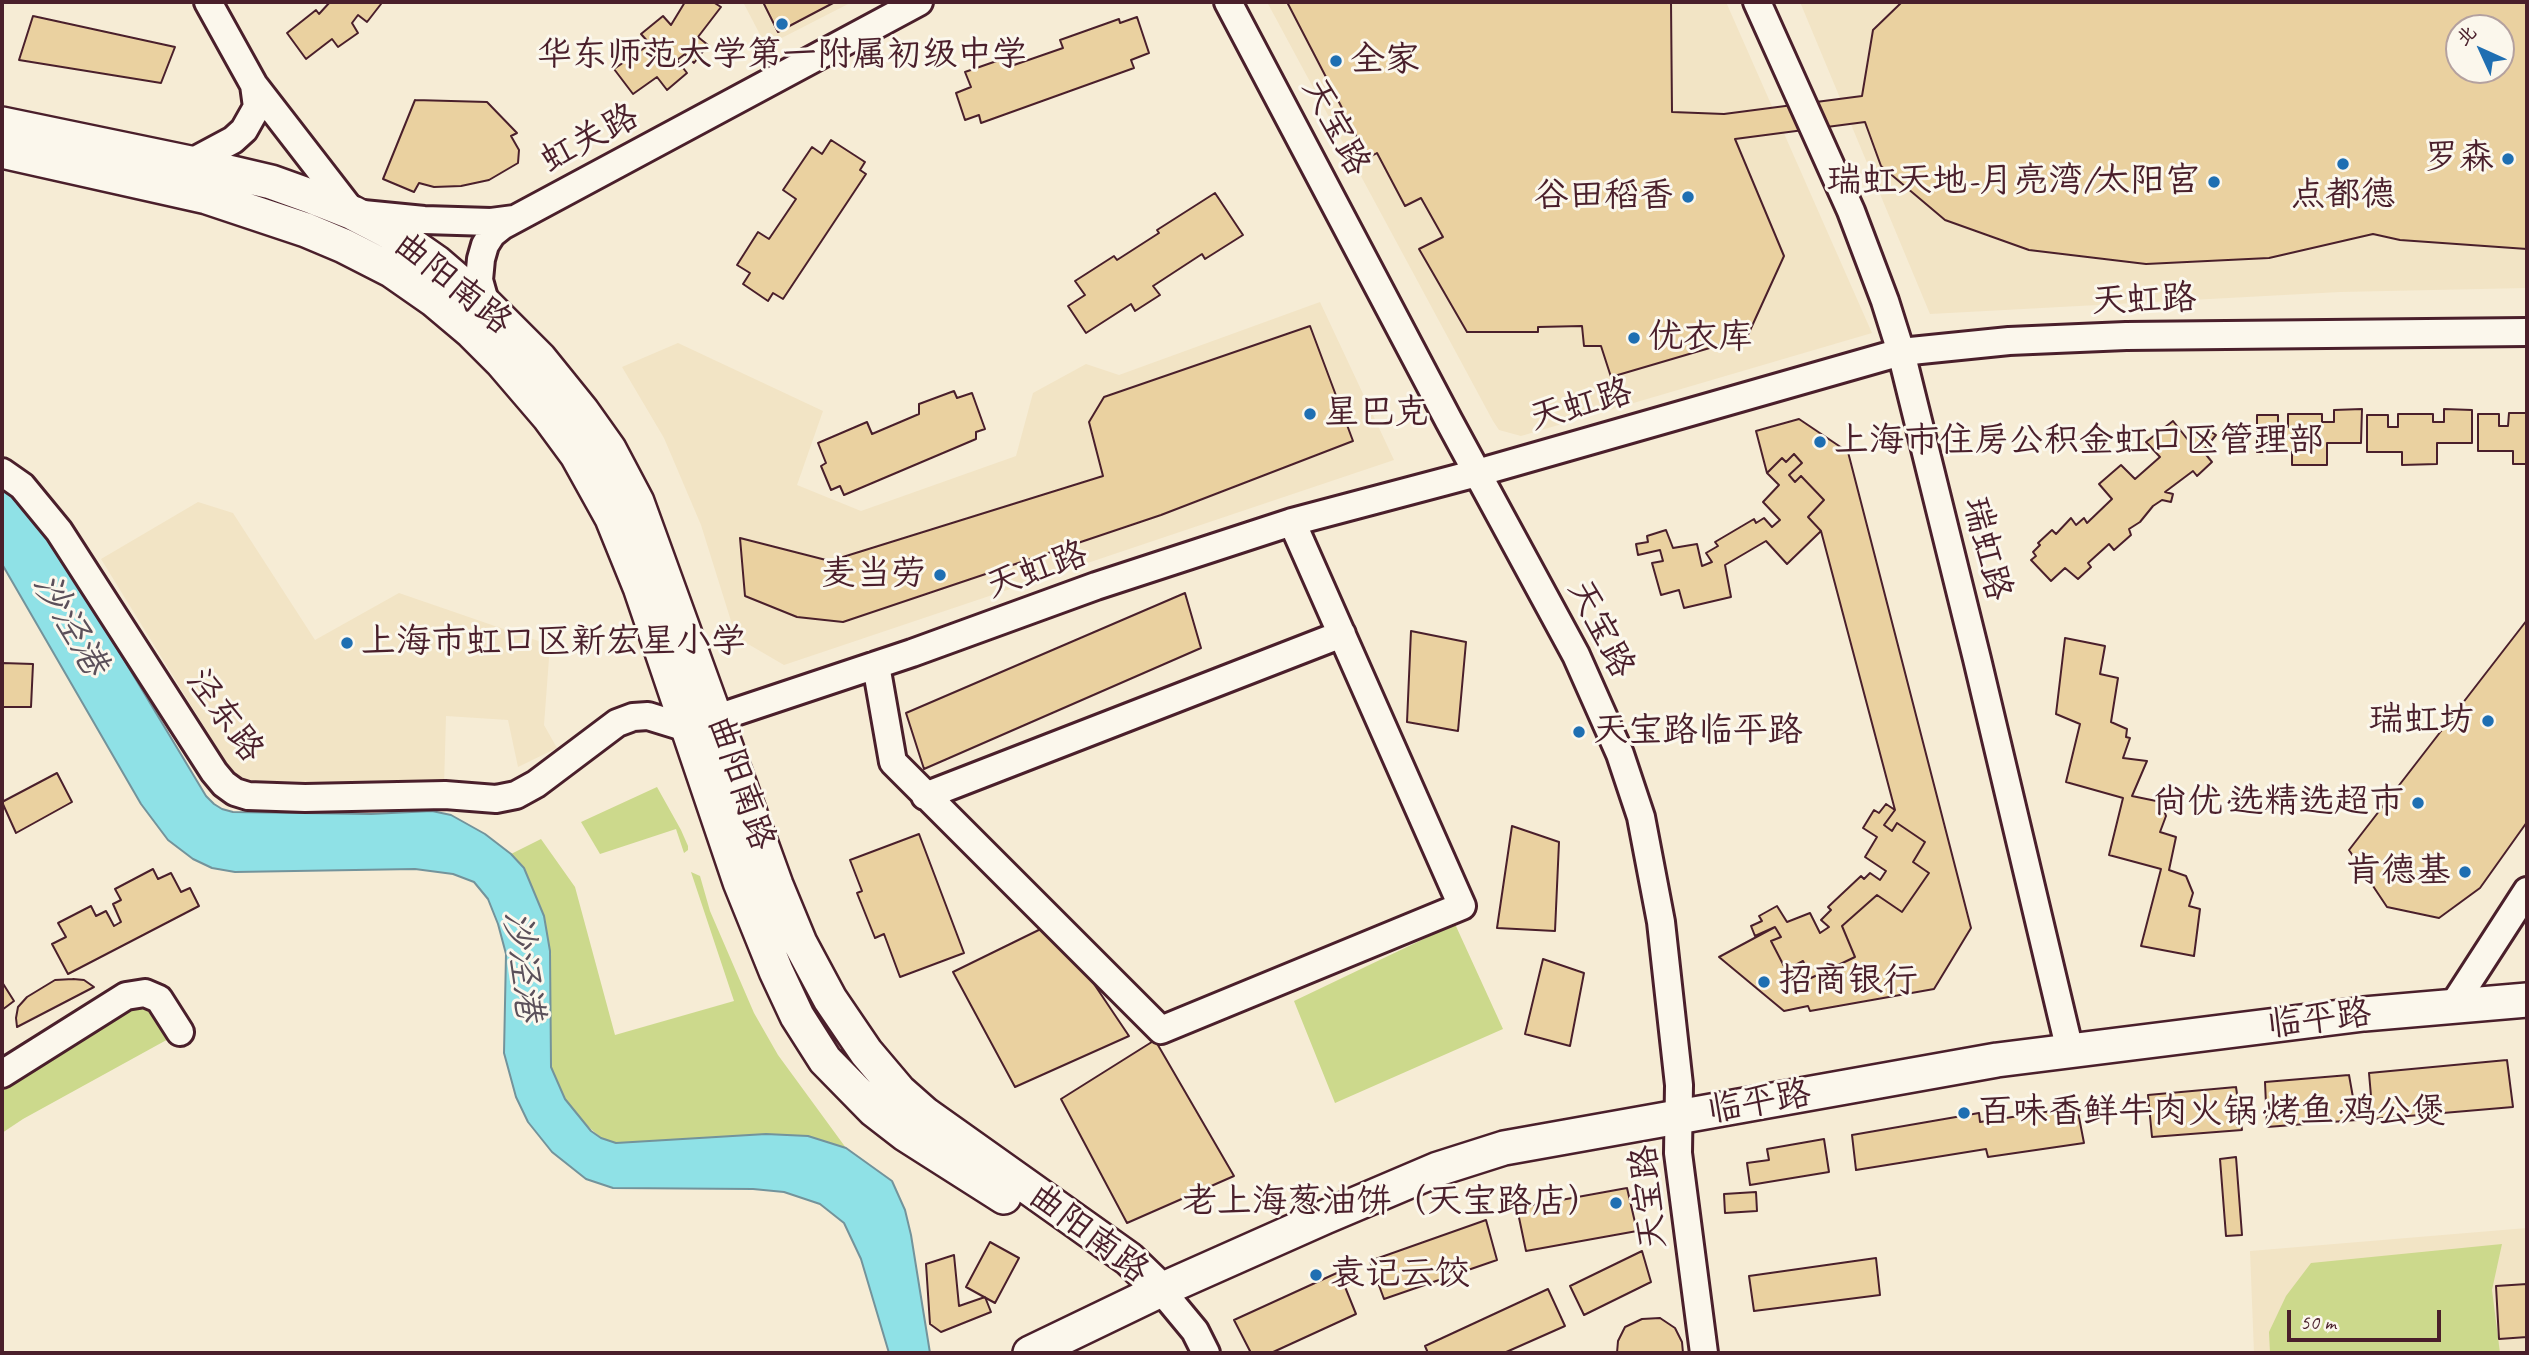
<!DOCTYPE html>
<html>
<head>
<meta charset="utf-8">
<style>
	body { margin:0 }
	#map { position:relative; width:2529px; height:1355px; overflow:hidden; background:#f6ecd5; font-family:Caveat,"LXGW WenKai TC",sans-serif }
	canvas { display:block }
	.frame { position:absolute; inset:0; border:4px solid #4a1f2b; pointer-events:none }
	.north { position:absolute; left:2445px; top:14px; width:70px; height:70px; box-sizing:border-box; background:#fbf7ec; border:2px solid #b4a19f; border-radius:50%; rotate:315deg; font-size:19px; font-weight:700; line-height:28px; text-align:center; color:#4a1f2b }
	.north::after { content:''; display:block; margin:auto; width:24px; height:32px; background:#1f6fb2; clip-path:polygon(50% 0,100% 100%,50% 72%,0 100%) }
	.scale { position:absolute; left:2287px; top:1310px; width:154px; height:32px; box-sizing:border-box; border:4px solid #4a1f2b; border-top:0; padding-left:9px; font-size:21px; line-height:24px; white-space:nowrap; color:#4a1f2b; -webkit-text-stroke:5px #fbf7ec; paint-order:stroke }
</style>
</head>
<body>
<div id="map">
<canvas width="2529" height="1355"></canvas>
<div class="frame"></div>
<div class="north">北</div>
<div class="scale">50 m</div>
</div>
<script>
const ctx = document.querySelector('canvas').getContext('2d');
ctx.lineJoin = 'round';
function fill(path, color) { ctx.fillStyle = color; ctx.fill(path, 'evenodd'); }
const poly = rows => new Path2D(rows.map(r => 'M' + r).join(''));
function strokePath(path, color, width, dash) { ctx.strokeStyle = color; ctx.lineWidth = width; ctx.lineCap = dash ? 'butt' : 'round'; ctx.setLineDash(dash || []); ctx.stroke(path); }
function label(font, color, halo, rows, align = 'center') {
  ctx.font = font + ' Caveat,"LXGW WenKai TC",sans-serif'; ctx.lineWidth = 6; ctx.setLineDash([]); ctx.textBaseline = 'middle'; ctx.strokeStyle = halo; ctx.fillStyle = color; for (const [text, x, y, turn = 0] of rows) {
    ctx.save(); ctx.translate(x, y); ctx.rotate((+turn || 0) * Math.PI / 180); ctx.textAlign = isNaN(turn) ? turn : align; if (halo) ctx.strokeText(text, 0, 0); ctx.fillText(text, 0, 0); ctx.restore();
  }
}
fill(poly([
	[743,2,852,2,766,46],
	[1267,2,1726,2,1872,333,1521,436,1499,430,1493,421],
	[1800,2,2527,2,2527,288,2340,292,1930,314],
	[2459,28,2501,28,2501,70,2459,70],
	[1320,302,1394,460,784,665,736,637,701,525,664,438,622,367,678,343,823,411,797,485,861,511,1016,456,1033,393,1086,364,1119,375],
	[198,502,233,513,315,640,399,593,550,645,544,725,557,748,518,767,508,720,446,716,444,786,237,780,101,559],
	[2527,1228,2527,1353,2254,1353,2250,1251]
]), '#f2e4c5');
fill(poly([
	[657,787,681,830,688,846,688,850,684,853,676,829,600,854,581,822],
	[541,839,575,887,615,1035,734,1001,691,872,700,876,710,911,754,1013,778,1055,846,1148,808,1136,616,1143,601,1138,579,1118,565,1099,551,1067,550,951,544,916,524,868,511,854],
	[1455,924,1503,1029,1335,1103,1294,1001],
	[134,1001,148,1004,172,1037,23,1119,2,1133,2,1083],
	[2502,1244,2492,1290,2500,1353,2270,1353,2269,1332,2286,1296,2311,1263]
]), '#ccd98c');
const water = poly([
	[2,488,34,518,58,550,206,796,214,804,222,809,233,812,371,814,432,811,451,815,485,834,511,854,524,868,544,916,550,951,551,1067,565,1099,591,1131,601,1138,616,1143,766,1134,808,1136,846,1148,892,1181,905,1210,911,1235,930,1353,889,1353,861,1259,844,1223,820,1204,784,1192,753,1189,613,1188,586,1179,552,1152,528,1122,516,1097,504,1053,506,954,498,924,488,899,474,882,453,874,415,869,235,872,212,868,193,859,168,840,141,804,2,564,2,488]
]);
fill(water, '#8fe1e6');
strokePath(water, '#73939b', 2);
const building = poly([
	[330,2,379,2,381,4,367,22,358,15,352,23,358,33,338,47,332,39,306,59,287,33,316,10,319,14,330,2],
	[685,2,713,2,721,7,698,37,708,45,694,63,685,54,677,60,687,73,667,90,657,77,633,94,614,69,650,44,641,34,663,16,671,25,685,2],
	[763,2,835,2,778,32,763,2],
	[1287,2,1671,2,1672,112,1724,114,1862,96,1873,30,1902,2,2527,2,2527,249,2400,240,2373,234,2269,258,2146,264,2029,250,1945,220,1881,166,1865,122,1735,139,1784,256,1747,337,1611,377,1601,346,1584,346,1582,326,1538,327,1538,332,1467,332,1419,249,1443,237,1421,198,1405,206,1377,153,1368,158,1287,2],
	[2459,28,2501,28,2501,70,2459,70,2459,28],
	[33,16,175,47,161,83,19,60,33,16],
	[1137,17,1149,53,1131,60,1134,68,981,123,979,115,965,120,956,93,971,87,965,72,1011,56,1014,65,1063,48,1060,40,1119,19,1120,23,1137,17],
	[415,100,487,102,517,133,511,136,519,150,518,163,489,180,461,186,434,187,419,183,414,192,383,179,415,100],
	[831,140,865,162,860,170,866,174,783,299,773,293,768,301,743,284,750,273,737,265,758,232,769,239,796,199,783,190,812,147,822,154,831,140],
	[1215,193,1243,235,1205,259,1202,254,1153,286,1160,295,1135,311,1131,304,1086,333,1068,306,1085,295,1075,281,1114,256,1117,260,1159,233,1157,230,1215,193],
	[1310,326,1353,441,1161,515,843,622,797,617,745,596,740,538,830,561,1103,476,1089,422,1104,397,1310,326],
	[954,391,957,398,972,393,985,429,976,432,976,439,844,495,840,486,831,490,821,466,826,463,818,443,867,422,872,434,919,414,919,404,954,391],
	[2362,409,2361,443,2327,443,2327,465,2292,465,2292,452,2257,452,2257,415,2278,415,2278,427,2288,427,2288,414,2322,414,2322,422,2334,422,2334,410,2362,409],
	[2444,409,2472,410,2472,443,2437,443,2437,464,2402,465,2402,452,2367,452,2367,415,2388,415,2388,427,2398,427,2398,414,2433,414,2433,422,2444,422,2444,409],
	[2509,413,2527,413,2527,464,2513,464,2513,451,2478,451,2478,414,2499,414,2499,426,2508,426,2509,413],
	[1799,419,1848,452,1971,928,1934,989,1810,1011,1808,1006,1784,1011,1719,957,1775,927,1781,937,1771,941,1786,970,1803,961,1811,978,1855,957,1842,926,1877,895,1902,912,1929,873,1913,862,1925,842,1897,823,1892,831,1884,825,1895,810,1821,531,1808,517,1824,500,1801,476,1795,482,1789,475,1802,463,1794,454,1786,462,1782,458,1767,473,1756,431,1799,419],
	[2173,421,2188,440,2200,425,2216,435,2203,451,2212,462,2197,476,2193,471,2165,492,2173,494,2171,502,2162,500,2153,506,2140,522,2129,529,2131,535,2114,550,2109,544,2088,563,2091,567,2078,579,2065,568,2051,581,2031,560,2036,556,2033,552,2040,545,2038,543,2052,530,2056,534,2071,518,2076,525,2084,518,2087,523,2112,499,2099,484,2121,465,2135,479,2160,457,2146,442,2173,421],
	[1794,454,1802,463,1789,475,1795,482,1801,476,1824,500,1808,517,1821,531,1787,564,1766,541,1725,565,1731,597,1684,608,1679,590,1661,595,1652,563,1663,561,1660,550,1638,555,1636,544,1648,542,1647,536,1666,530,1673,548,1697,544,1702,566,1712,562,1706,553,1718,546,1715,542,1754,519,1756,523,1764,518,1772,527,1780,520,1763,502,1779,485,1767,473,1782,458,1786,462,1794,454],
	[1185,593,1201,648,924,769,906,713,1185,593],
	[2527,620,2527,822,2480,888,2439,918,2387,907,2349,850,2527,620],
	[1411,631,1466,642,1458,731,1407,722,1411,631],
	[2065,638,2105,646,2100,674,2118,678,2111,722,2127,729,2126,737,2130,738,2123,758,2147,761,2132,796,2161,802,2166,816,2160,832,2176,837,2169,870,2186,876,2193,893,2189,906,2200,909,2194,956,2141,946,2161,869,2109,855,2123,798,2066,782,2080,724,2056,714,2065,638],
	[2,663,33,664,31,707,2,707,2,663],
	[57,773,72,802,16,833,2,802,57,773],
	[1886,804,1895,810,1884,825,1892,831,1897,823,1925,842,1913,862,1929,873,1902,912,1877,895,1842,926,1855,957,1811,978,1803,961,1786,970,1771,941,1781,937,1775,927,1755,936,1751,926,1762,921,1759,916,1777,906,1787,922,1810,913,1820,933,1829,927,1821,920,1831,910,1828,907,1861,876,1864,879,1870,873,1880,880,1886,871,1865,857,1877,837,1863,828,1874,810,1879,813,1886,804],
	[1512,826,1559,842,1555,931,1497,928,1512,826],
	[919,834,964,953,900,977,884,934,875,938,857,893,862,891,850,860,919,834],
	[153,869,158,879,171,873,181,892,190,888,199,906,68,974,52,944,66,937,58,923,91,906,96,916,106,911,114,926,121,922,113,904,121,900,115,889,153,869],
	[1053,923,1129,1036,1015,1087,953,972,1053,923],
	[1543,959,1584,973,1570,1046,1525,1034,1543,959],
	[73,979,84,980,94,987,17,1027,16,1018,18,1007,27,997,55,980,73,979],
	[2,982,14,1001,2,1010,2,982],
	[1155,1040,1234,1176,1127,1223,1061,1099,1155,1040],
	[2507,1060,2513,1107,2373,1119,2369,1073,2507,1060],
	[2349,1075,2357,1120,2267,1127,2265,1082,2349,1075],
	[2236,1087,2242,1130,2152,1137,2148,1095,2236,1087],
	[2077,1107,2084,1143,1988,1157,1986,1149,1856,1170,1852,1135,1979,1113,1980,1122,2077,1107],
	[1824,1139,1829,1172,1750,1185,1747,1163,1769,1160,1767,1149,1824,1139],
	[2236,1157,2242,1235,2226,1236,2220,1159,2236,1157],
	[1627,1188,1637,1231,1526,1251,1517,1208,1627,1188],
	[1756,1192,1757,1211,1725,1213,1724,1194,1756,1192],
	[1486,1220,1497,1260,1384,1299,1370,1261,1486,1220],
	[990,1242,1019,1258,995,1303,966,1287,990,1242],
	[1642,1251,1651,1282,1584,1315,1570,1286,1642,1251],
	[954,1255,959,1306,985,1297,991,1312,941,1332,930,1324,926,1264,954,1255],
	[1876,1258,1880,1295,1754,1311,1749,1276,1876,1258],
	[1339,1272,1356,1314,1271,1353,1251,1353,1234,1320,1339,1272],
	[2527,1284,2527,1337,2499,1339,2496,1286,2527,1284],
	[1548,1289,1565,1326,1504,1353,1428,1353,1425,1346,1548,1289],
	[1660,1318,1675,1328,1682,1342,1683,1353,1617,1353,1618,1341,1625,1327,1642,1319,1660,1318]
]);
fill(building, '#ead1a0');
strokePath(building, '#4a1f2b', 2);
const minor = poly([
	[208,2,254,85,353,213,424,220,491,222,514,219],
	[1228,2,1449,421,1576,655,1620,754,1641,817,1661,922,1679,1085,1678,1153,1704,1353],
	[1757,2,1851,211,1885,301,1901,352,1977,659,2070,1051],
	[190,163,233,140,244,130,257,107,254,85],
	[486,305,479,280,481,259,485,245,492,234,502,226,919,2],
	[2,472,22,486,59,531,214,772,224,784,235,792,248,796,305,798,445,795,496,799,516,795,536,784,617,723,633,717,648,716,687,728,912,653,1096,586,1292,522,1477,473,1901,352,2009,341,2126,336,2527,332],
	[876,665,893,762,1161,1030,1462,906,1292,522],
	[925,796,1342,634],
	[2452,1007,2527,891],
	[2,1074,126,996,145,993,159,999,180,1032],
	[1161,1290,1195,1331,1206,1353]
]);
const major = poly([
	[2,124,190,163,271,182,310,196,353,213,403,239,436,262,486,305,540,359,582,411,609,449,637,502,776,885,800,943,830,999,866,1052,899,1091,925,1114,1129,1259,1161,1290],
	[2,151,207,197,306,230,344,246,391,270,434,300,472,332,501,361,549,417,577,455,612,518,640,587,740,882,776,971,797,1016,825,1060,874,1110,905,1134,1004,1197],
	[1030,1353,1161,1290,1325,1217,1438,1169,1504,1148,1997,1060,2364,1014,2527,1000]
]);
strokePath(minor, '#4a1f2b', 32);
strokePath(major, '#4a1f2b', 38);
strokePath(minor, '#fbf7ec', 26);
strokePath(major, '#fbf7ec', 33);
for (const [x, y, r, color] of [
	[782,24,7,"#1f6fb2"],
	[1336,61,7,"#1f6fb2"],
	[2508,159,7,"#1f6fb2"],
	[2343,164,7,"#1f6fb2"],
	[2214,182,7,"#1f6fb2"],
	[1688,197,7,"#1f6fb2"],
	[1634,338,7,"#1f6fb2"],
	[1310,414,7,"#1f6fb2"],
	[1820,442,7,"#1f6fb2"],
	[940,575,7,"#1f6fb2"],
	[347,643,7,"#1f6fb2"],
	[2488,721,7,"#1f6fb2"],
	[1579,732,7,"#1f6fb2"],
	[2418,803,7,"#1f6fb2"],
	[2465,872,7,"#1f6fb2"],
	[1764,982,7,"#1f6fb2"],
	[1964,1113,7,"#1f6fb2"],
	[1616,1203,7,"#1f6fb2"],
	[1316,1275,7,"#1f6fb2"]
]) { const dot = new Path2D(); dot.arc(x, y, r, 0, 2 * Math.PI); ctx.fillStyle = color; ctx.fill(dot); strokePath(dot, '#fbf7ec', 2.5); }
label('35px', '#4a1f2b', '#fbf7ec', [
	["华东师范大学第一附属初级中学",782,56,"center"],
	["全家",1350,61],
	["罗森",2494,159,"right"],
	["瑞虹天地-月亮湾/太阳宫",2200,182,"right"],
	["点都德",2343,196,"center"],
	["谷田稻香",1674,197,"right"],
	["优衣库",1648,338],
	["星巴克",1324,414],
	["上海市住房公积金虹口区管理部",1834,442],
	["麦当劳",926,575,"right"],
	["上海市虹口区新宏星小学",361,643],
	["瑞虹坊",2474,721,"right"],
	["天宝路临平路",1593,732],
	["尚优·选精选超市",2404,803,"right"],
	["肯德基",2451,872,"right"],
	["招商银行",1778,982],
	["百味香鲜牛肉火锅·烤鱼·鸡公煲",1978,1113],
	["老上海葱油饼（天宝路店）",1602,1203,"right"],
	["袁记云饺",1330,1275]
], 'left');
label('35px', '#4a1f2b', '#fbf7ec', [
	["天宝路",1335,127,62],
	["虹关路",590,139,-28],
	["曲阳南路",452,284,39],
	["天虹路",2144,301,-2],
	["天虹路",1581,406,-16],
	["瑞虹路",1986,549,76],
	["天虹路",1037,571,-20],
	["天宝路",1600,629,63],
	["泾东路",224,716,54],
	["曲阳南路",740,783,71],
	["临平路",2319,1020,-7],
	["临平路",1759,1103,-10],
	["天宝路",1650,1197,-96],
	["曲阳南路",1088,1234,37]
]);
label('italic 37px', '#5b505a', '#fbf7ec', [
	["沙泾港",69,625,60],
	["沙泾港",522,966,83]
]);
</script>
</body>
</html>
